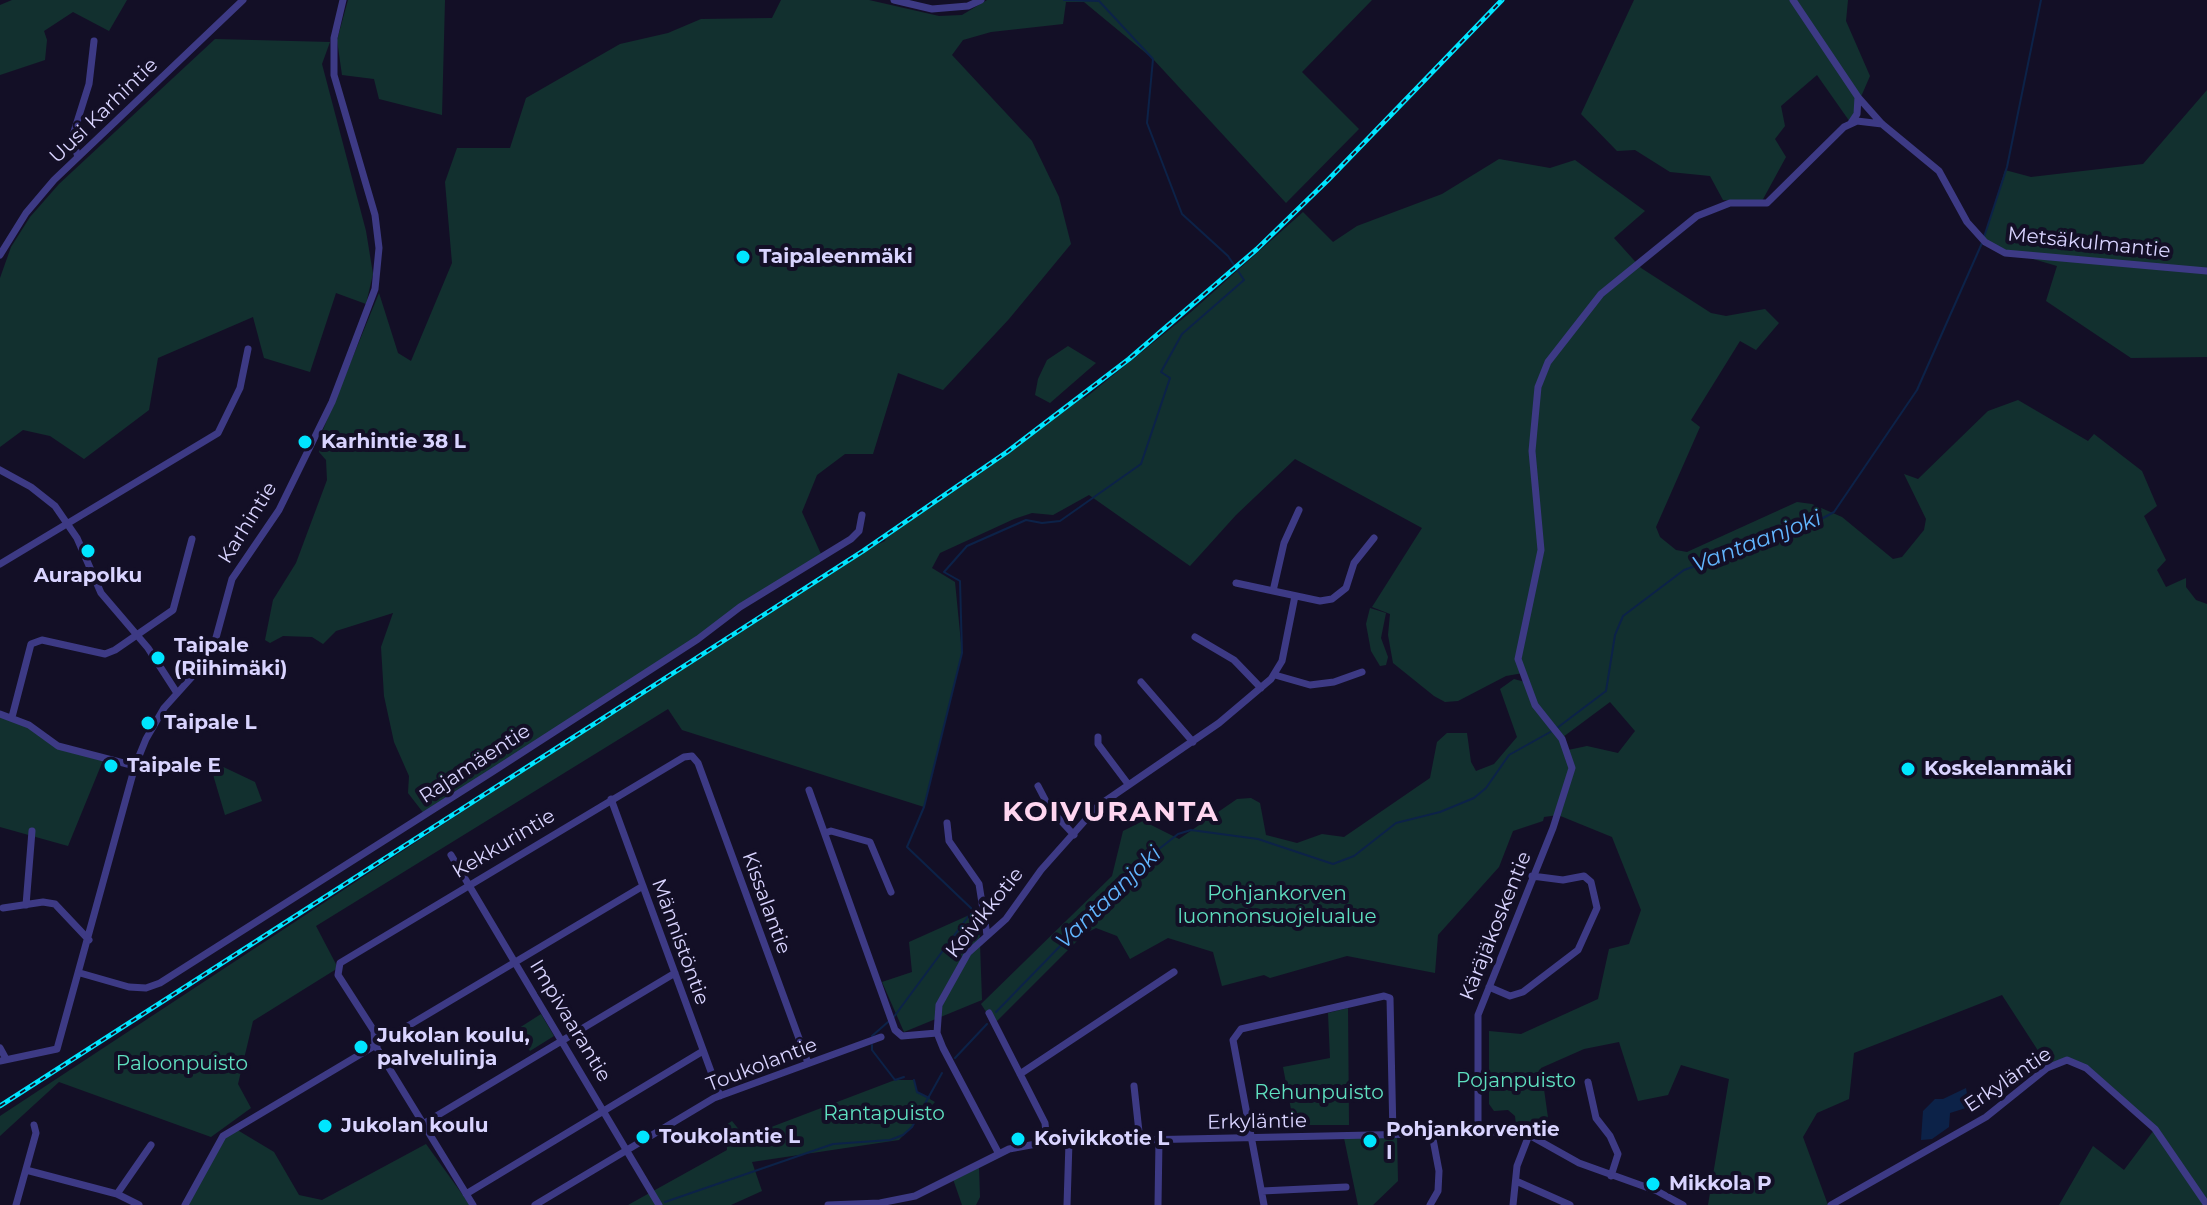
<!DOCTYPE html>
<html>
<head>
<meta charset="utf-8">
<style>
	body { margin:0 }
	canvas { display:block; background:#130f26 }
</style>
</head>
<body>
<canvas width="2207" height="1205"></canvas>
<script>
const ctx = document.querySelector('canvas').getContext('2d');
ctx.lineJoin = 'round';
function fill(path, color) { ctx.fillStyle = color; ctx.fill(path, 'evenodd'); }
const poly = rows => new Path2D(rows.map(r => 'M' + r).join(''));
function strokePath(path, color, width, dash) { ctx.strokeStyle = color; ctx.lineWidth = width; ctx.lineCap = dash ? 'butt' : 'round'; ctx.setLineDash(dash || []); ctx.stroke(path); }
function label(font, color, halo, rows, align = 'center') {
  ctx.font = font + ' Montserrat,sans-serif'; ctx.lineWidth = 8; ctx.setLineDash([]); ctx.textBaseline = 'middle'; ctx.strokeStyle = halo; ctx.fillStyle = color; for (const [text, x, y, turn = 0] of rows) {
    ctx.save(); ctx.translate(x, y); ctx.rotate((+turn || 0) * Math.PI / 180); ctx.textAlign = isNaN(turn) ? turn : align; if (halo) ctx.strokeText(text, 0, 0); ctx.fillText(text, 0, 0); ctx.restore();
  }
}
fill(poly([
	[12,0,127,0,109,31,73,12,44,31,47,40,45,60,0,75,0,5],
	[348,0,445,0,442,115,379,99,374,79,342,75,337,40],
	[781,0,869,0,939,16,962,15,987,0,1372,0,1302,72,1359,129,1286,203,1153,59,1084,2,1066,2,1063,24,991,32,963,40,952,55,1032,141,1059,197,1071,244,1009,319,943,390,898,373,873,454,845,454,817,475,802,512,821,554,695,640,425,815,408,793,409,776,394,742,384,696,381,647,393,613,336,631,323,644,312,637,283,636,270,643,265,640,273,600,296,563,327,480,326,460,319,452,320,437,379,293,398,353,411,361,452,263,445,182,457,148,510,148,526,98,620,44,668,33,701,19,772,18],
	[1634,0,1848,0,1846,21,1870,76,1850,122,1817,75,1781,106,1785,126,1775,139,1786,157,1762,201,1753,203,1723,200,1710,176,1670,172,1635,150,1617,151,1581,114],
	[215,39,330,42,322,64,366,231,373,274,366,304,336,293,310,372,264,358,253,317,158,358,149,410,84,459,50,436,23,430,0,447,0,278,11,247,30,217,59,184],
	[2207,90,2207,357,2131,358,2046,301,2057,266,1982,244,2005,170,2031,177,2143,164],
	[1499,159,1550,168,1575,160,1645,211,1614,238,1641,268,1711,313,1726,316,1765,309,1779,323,1756,350,1740,341,1691,420,1700,427,1656,527,1660,537,1676,550,1687,552,1797,502,1812,504,1842,517,1893,559,1902,557,1924,530,1926,519,1904,474,1918,479,1988,411,2018,400,2088,441,2094,434,2142,471,2157,506,2144,516,2166,560,2157,570,2166,587,2186,578,2186,587,2196,600,2207,604,2207,1203,2168,1146,2087,1067,2069,1059,2048,1066,2002,995,1854,1053,1849,1099,1817,1113,1803,1137,1828,1205,1708,1205,1729,1079,1681,1065,1668,1095,1638,1101,1619,1042,1584,1049,1541,1068,1551,1139,1516,1125,1515,1116,1508,1110,1494,1111,1489,1104,1489,1031,1521,1034,1598,999,1609,949,1629,944,1641,910,1612,837,1558,815,1544,817,1543,821,1513,831,1499,867,1438,935,1435,973,1347,956,1270,978,1264,975,1222,986,1213,952,1168,938,1130,959,1117,936,1096,928,1084,934,994,1024,981,1004,1112,876,1123,831,1143,821,1179,839,1237,799,1251,798,1260,803,1266,835,1297,843,1322,834,1344,837,1430,778,1437,742,1447,733,1467,733,1471,762,1476,771,1494,764,1517,737,1500,689,1514,679,1525,682,1535,705,1568,750,1587,746,1618,753,1635,731,1610,702,1563,737,1537,704,1523,673,1506,676,1458,701,1445,702,1434,696,1393,663,1388,635,1390,614,1372,607,1422,528,1295,459,1236,515,1190,566,1089,495,1053,515,1032,513,1014,519,940,553,932,568,955,582,962,653,924,807,682,730,668,709,316,926,338,968,253,1021,238,1084,251,1108,211,1137,59,1082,0,1136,0,1116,670,675,863,551,885,541,887,534,1081,397,1084,399,1191,312,1303,212,1333,242,1357,226,1442,194],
	[1068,346,1096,363,1050,403,1035,395,1038,379,1047,360],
	[1370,608,1386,613,1381,638,1388,657,1386,665,1380,666,1371,651,1366,624],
	[0,714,12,717,58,746,104,758,68,846,0,827],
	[215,763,255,782,262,801,225,815,214,778,212,766],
	[976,912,979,916,982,1000,904,1032,882,982,912,972,909,942],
	[1348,1008,1349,1125,1294,1125,1283,1067,1330,1058,1328,1013],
	[541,1014,554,1036,530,1051,516,1030],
	[895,1080,914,1080,917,1092,935,1102,899,1140,752,1162,762,1191,731,1205,628,1205,727,1150,726,1125,732,1121,745,1137],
	[234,1128,274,1152,299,1195,322,1200,426,1144,470,1205,185,1205,212,1152],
	[2154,1130,2205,1205,2059,1205,2093,1146,2124,1170],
	[1397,1134,1398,1181,1373,1205,1358,1205,1344,1138],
	[1024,1145,979,1168,980,1197,976,1205,962,1205,953,1179]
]), '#12302f');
fill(poly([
	[1966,1088,1969,1107,1950,1113,1949,1127,1932,1139,1921,1140,1923,1111,1935,1099,1943,1099]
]), '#0c2248');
strokePath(poly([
	[1984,237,2007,167,2041,0],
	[1557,728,1606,691,1615,635,1623,616,1684,570,1814,523,1834,512,1917,390,1982,243],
	[996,1012,1140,864,1178,834,1191,830,1258,839,1333,864,1354,856,1396,823,1440,812,1474,798,1486,788,1509,755,1552,731],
	[893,1018,973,910,907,847,924,807,962,653,960,581,944,572,967,546,1026,520,1042,523,1060,521,1141,464,1170,378,1161,372,1182,334,1244,280,1228,256,1182,214,1147,123,1153,59,1099,1,1064,0],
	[872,1036,888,1022],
	[872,1045,872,1050,895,1080,904,1077],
	[955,1058,987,1024],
	[914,1080,917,1092,929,1098],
	[665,1202,833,1144,890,1140,903,1135,912,1127,942,1073]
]), '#0c2248', 2);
strokePath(poly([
	[894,0,932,9,968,6,981,0],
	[1793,0,1858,97,1857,114,1851,123],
	[1858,97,1882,124,1939,171,1967,222,1985,242,2005,253,2207,271],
	[78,157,72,138,89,84,94,41],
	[0,255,26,213,54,180,243,0],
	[0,470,31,487,55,506,77,538,101,593,148,648,177,693],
	[0,564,218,433,240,388,248,349],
	[1236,583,1320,601,1332,599,1346,588,1354,563,1374,538],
	[1273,591,1284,543,1299,510],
	[1195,637,1234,660,1261,688],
	[1275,675,1310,685,1334,682,1362,672],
	[1141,682,1193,742],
	[0,714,29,725,58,746,135,766],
	[12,717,31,644,42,640,105,654,115,650,173,610,192,539],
	[1098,737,1098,744,1128,784],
	[1038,786,1050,809,1074,835],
	[809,790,895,1030,902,1036,937,1033],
	[611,799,720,1096],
	[947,823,949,841,979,884,987,935],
	[825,833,831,831,870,842,891,892],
	[451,855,659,1205],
	[26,905,32,831],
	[3,908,43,902,55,904,89,940],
	[80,973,129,987,146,988,160,983,492,772,698,639,740,607,851,539,859,531,862,515],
	[1489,987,1510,996,1523,992,1578,950,1597,908,1591,882,1584,876,1563,880,1532,876],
	[989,1013,1045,1123,1047,1142],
	[0,1048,6,1059],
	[0,1061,57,1049,135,766,146,739,164,708,200,668,214,645,232,579,279,510,332,402,375,289,379,248,375,215,334,75,334,38,343,0],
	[1020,1074,1174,972],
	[1588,1082,1596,1118,1610,1136,1618,1154,1611,1176],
	[1134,1086,1140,1141],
	[423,1124,675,973],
	[1478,1133,1478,1015,1553,828,1572,768,1562,739,1535,705,1518,659,1541,550,1532,451,1538,387,1548,362,1601,294,1697,216,1730,203,1767,203,1844,127,1857,121,1882,124],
	[999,1154,943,1048,937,1033,939,1005,968,953,1006,919,1041,870,1098,806,1219,723,1271,679,1282,661,1295,596],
	[26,1170,117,1194,139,1205],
	[1516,1181,1570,1205],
	[1262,1191,1346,1187],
	[117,1194,151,1145],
	[466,1194,703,1051],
	[16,1205,36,1133,34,1125],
	[185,1205,223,1136,643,886],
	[473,1205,375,1045,374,1031,338,975,340,963,684,757,692,756,698,763,808,1063],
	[535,1205,714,1098,881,1037],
	[828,1205,880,1203,915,1196,1009,1149,1047,1142,1510,1132,1529,1135,1579,1163,1657,1191,1683,1205],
	[1067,1205,1069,1142],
	[1158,1205,1159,1140],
	[1264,1205,1233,1040,1241,1029,1384,996,1390,998,1393,1135],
	[1430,1205,1438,1191,1439,1171,1432,1134],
	[1513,1205,1517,1166,1529,1135],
	[1831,1205,1986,1117,2047,1068,2067,1060,2086,1068,2155,1129,2207,1205]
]), '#3d3a85', 7);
const rail = poly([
	[0,1106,863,551,1007,452,1129,359,1257,249,1328,180,1502,0]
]);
strokePath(rail, '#00e5ff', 5);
strokePath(rail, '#130f26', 2, [6]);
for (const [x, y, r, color] of [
	[743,257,8,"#00e5ff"],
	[305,442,8,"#00e5ff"],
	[88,551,8,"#00e5ff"],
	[158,658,8,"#00e5ff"],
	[148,723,8,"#00e5ff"],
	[111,766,8,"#00e5ff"],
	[1908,769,8,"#00e5ff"],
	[361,1047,8,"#00e5ff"],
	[325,1126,8,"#00e5ff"],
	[643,1137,8,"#00e5ff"],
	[1018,1139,8,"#00e5ff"],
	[1370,1141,8,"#00e5ff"],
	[1653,1184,8,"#00e5ff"]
]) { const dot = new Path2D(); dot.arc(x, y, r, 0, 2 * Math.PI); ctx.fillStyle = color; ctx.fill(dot); strokePath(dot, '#130f26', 3); }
label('20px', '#d9d4ff', '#130f26', [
	["Uusi Karhintie",104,111,-44],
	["Metsäkulmantie",2089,243,6],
	["Karhintie",248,523,-58],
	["Rajamäentie",475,764,-33],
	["Kekkurintie",504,844,-31],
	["Kissalantie",766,903,70],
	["Koivikkotie",985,913,-51],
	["Käräjäkoskentie",1496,926,-68],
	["Männistöntie",680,942,70],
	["Impivaarantie",570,1021,59],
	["Toukolantie",762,1065,-21],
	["Erkyläntie",2008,1080,-34],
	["Erkyläntie",1257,1122,-1]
]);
label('bold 20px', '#d9d4ff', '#130f26', [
	["Taipaleenmäki",759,257],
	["Karhintie 38 L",321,442],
	["Aurapolku",88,576,"center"],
	["Taipale",174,646],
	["(Riihimäki)",174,669],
	["Taipale L",164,723],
	["Taipale E",127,766],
	["Koskelanmäki",1924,769],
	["Jukolan koulu,",377,1036],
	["palvelulinja",377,1059],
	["Jukolan koulu",341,1126],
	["Pohjankorventie",1386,1130],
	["I",1386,1153],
	["Toukolantie L",659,1137],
	["Koivikkotie L",1034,1139],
	["Mikkola P",1669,1184]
], 'left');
label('20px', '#5fe0c0', '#130f26', [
	["Pohjankorven",1277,894],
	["luonnonsuojelualue",1277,917],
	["Paloonpuisto",182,1064],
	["Pojanpuisto",1516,1081],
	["Rehunpuisto",1319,1093],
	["Rantapuisto",884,1114]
]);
label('italic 22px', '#62b6ff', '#130f26', [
	["Vantaanjoki",1757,542,-21],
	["Vantaanjoki",1109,898,-44]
]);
ctx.letterSpacing = '2px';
label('bold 28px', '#ffd6f0', '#130f26', [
	["KOIVURANTA",1111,813]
]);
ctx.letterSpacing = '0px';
</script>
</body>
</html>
